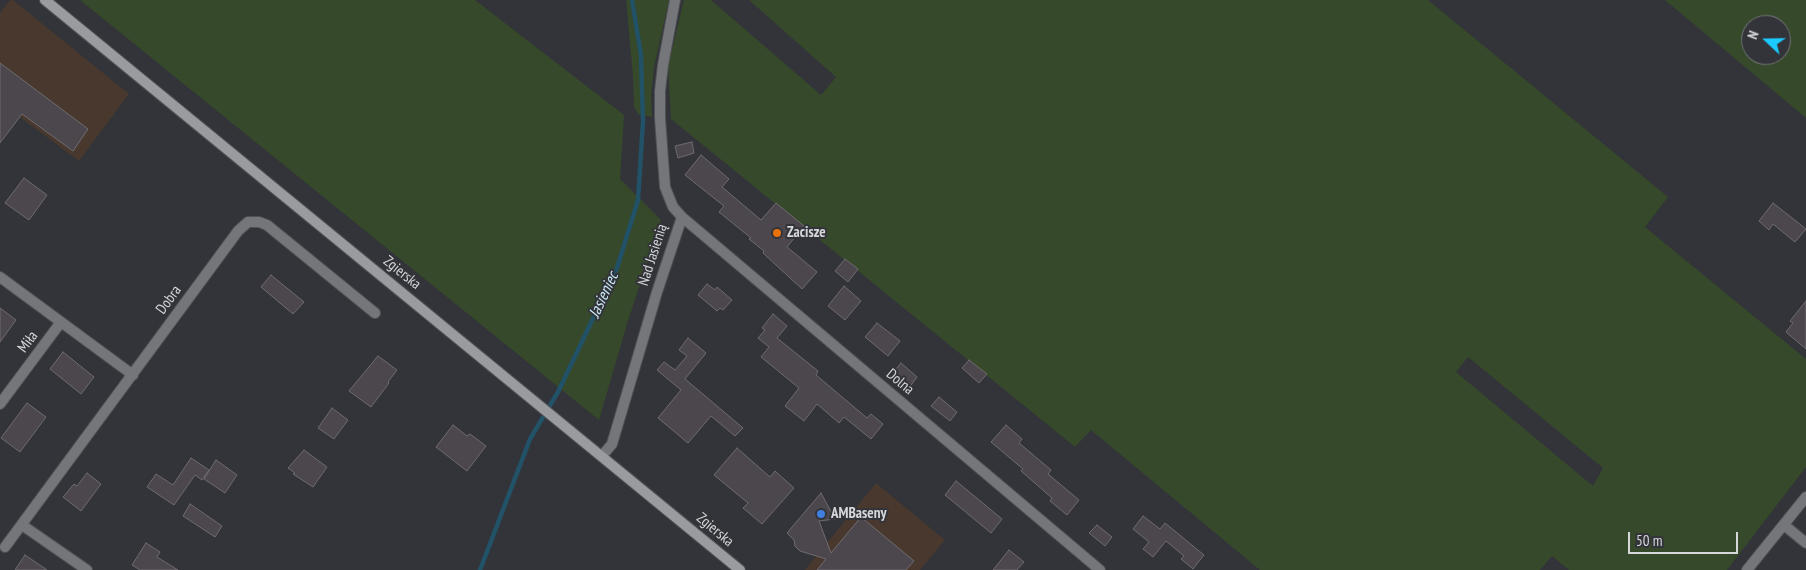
<!DOCTYPE html>
<html>
<head>
<meta charset="utf-8">
<style>
	body { margin:0 }
	#map { position:relative; width:1806px; height:570px; overflow:hidden; background:#323439; font-family:"PT Sans Narrow",sans-serif }
	canvas { display:block }
	.north { position:absolute; left:1741px; top:15px; width:50px; height:50px; box-sizing:border-box; background:#323439; border:1px solid #737579; border-radius:50%; rotate:291deg; font-size:14px; font-weight:700; line-height:20px; text-align:center; color:#d5d7da }
	.north::after { content:''; display:block; margin:auto; width:18px; height:22px; background:#1bc9fc; clip-path:polygon(50% 0,100% 100%,50% 72%,0 100%) }
	.scale { position:absolute; left:1628px; top:532px; width:110px; height:22px; box-sizing:border-box; border:2px solid #d5d7da; border-top:0; padding-left:6px; font-size:15px; line-height:18px; white-space:nowrap; color:#d5d7da; -webkit-text-stroke:4px #323439; paint-order:stroke }
</style>
</head>
<body>
<div id="map">
<canvas width="1806" height="570"></canvas>
<div class="north">N</div>
<div class="scale">50 m</div>
</div>
<script>
const ctx = document.querySelector('canvas').getContext('2d');
ctx.lineJoin = 'round';
function fill(path, color) { ctx.fillStyle = color; ctx.fill(path, 'evenodd'); }
const poly = rows => new Path2D(rows.map(r => 'M' + r).join(''));
function strokePath(path, color, width, dash) { ctx.strokeStyle = color; ctx.lineWidth = width; ctx.lineCap = dash ? 'butt' : 'round'; ctx.setLineDash(dash || []); ctx.stroke(path); }
function label(font, color, halo, rows, align = 'center') {
  ctx.font = font + ' "PT Sans Narrow",sans-serif'; ctx.lineWidth = 4; ctx.setLineDash([]); ctx.textBaseline = 'middle'; ctx.strokeStyle = halo; ctx.fillStyle = color; for (const [text, x, y, turn = 0] of rows) {
    ctx.save(); ctx.translate(x, y); ctx.rotate((+turn || 0) * Math.PI / 180); ctx.textAlign = isNaN(turn) ? turn : align; if (halo) ctx.strokeText(text, 0, 0); ctx.fillText(text, 0, 0); ctx.restore();
  }
}
fill(poly([
	[10,0,13,0,129,94,79,161,0,102,0,13],
	[876,483,945,540,920,570,805,570]
]), '#48382d');
fill(poly([
	[80,0,475,0,624,115,620,179,661,220,627,324,599,420],
	[626,0,669,0,654,67,651,96,652,117,638,114,634,107,633,76],
	[684,0,711,0,821,95,836,77,749,0,1428,0,1668,197,1645,227,1806,359,1806,467,1727,570,1569,570,1552,556,1540,570,1260,570,1091,430,1075,447,671,119,668,66],
	[1468,357,1603,468,1593,486,1456,372],
	[1665,0,1806,0,1806,118],
	[1751,25,1781,25,1781,55,1751,55]
]), '#36492a');
strokePath(poly([
	[480,570,530,439,558,392,617,268,638,200,643,122,641,55,632,0]
]), '#225268', 4.5);
const building = poly([
	[0,63,88,129,73,151,22,114,0,143,0,63],
	[692,142,694,153,678,158,675,146,692,142],
	[701,155,729,179,722,187,761,220,776,203,804,226,787,247,817,272,802,289,763,253,764,251,749,239,751,238,719,212,724,206,685,175,701,155],
	[24,178,47,195,29,220,5,203,24,178],
	[1773,203,1806,229,1795,242,1773,224,1769,230,1759,221,1773,203],
	[845,259,858,269,848,282,835,271,845,259],
	[271,275,304,302,293,314,261,287,271,275],
	[707,284,715,290,717,287,732,300,723,310,720,308,717,311,698,295,707,284],
	[844,286,861,301,845,320,828,306,844,286],
	[1806,301,1806,349,1786,332,1793,323,1790,321,1806,301],
	[0,308,16,320,0,342,0,308],
	[773,314,787,326,777,338,818,371,816,375,867,418,871,414,883,424,871,439,844,417,839,423,817,404,804,421,785,406,799,388,761,357,769,347,758,338,765,330,762,328,773,314],
	[877,323,900,341,888,356,865,337,877,323],
	[688,338,706,353,685,379,743,428,735,436,711,416,688,443,658,418,681,390,657,370,664,362,675,370,687,356,679,350,688,338],
	[63,352,94,377,81,394,50,369,63,352],
	[378,356,397,370,388,382,389,383,371,407,349,391,378,356],
	[969,360,987,374,979,383,962,368,969,360],
	[901,363,917,377,909,388,892,374,901,363],
	[939,397,957,412,950,421,931,406,939,397],
	[27,403,46,417,20,452,1,438,27,403],
	[332,408,348,420,334,439,318,428,332,408],
	[453,425,467,436,470,434,486,446,467,471,436,447,453,425],
	[1006,425,1022,439,1019,443,1051,470,1048,474,1079,500,1067,515,1050,501,1052,498,1021,471,1023,469,991,442,1006,425],
	[737,448,770,477,775,471,794,488,762,524,743,508,748,503,714,475,737,448],
	[304,450,327,467,313,487,293,474,295,473,288,468,304,450],
	[191,458,209,470,202,480,195,475,174,505,147,487,156,474,173,485,191,458],
	[216,460,237,475,225,493,204,479,216,460],
	[87,473,101,484,81,511,63,497,74,484,77,486,87,473],
	[956,481,1002,519,991,533,945,495,956,481],
	[821,493,835,519,819,521,831,553,861,517,914,561,906,570,817,570,826,559,800,551,795,546,794,540,787,533,821,493],
	[190,504,222,526,215,537,183,516,190,504],
	[1143,516,1160,529,1165,523,1204,555,1193,569,1181,559,1184,556,1166,541,1153,557,1143,549,1149,542,1133,529,1143,516],
	[1097,525,1112,537,1105,546,1089,533,1097,525],
	[146,543,160,552,157,557,178,570,140,570,132,565,146,543],
	[1009,550,1024,562,1017,570,993,570,1009,550],
	[25,555,47,570,15,570,25,555]
]);
fill(building, '#4b474c');
strokePath(building, '#6f6b70', 1);
const minor = poly([
	[682,217,1100,570],
	[0,277,133,375],
	[0,404,61,322],
	[602,456,612,444,657,292,682,217,673,207,665,187,660,118,660,91,663,65,675,0],
	[22,525,87,570],
	[1784,525,1806,543],
	[5,547,238,231,248,222,259,222,267,225,375,313],
	[1747,570,1806,497]
]);
const secondary = poly([
	[45,0,740,570]
]);
strokePath(minor, '#4f5156', 12);
strokePath(secondary, '#4f5156', 12);
strokePath(minor, '#757679', 10);
strokePath(secondary, '#999b9f', 10);
for (const [x, y, r, color] of [
	[777,233,5,"#e8710a"],
	[821,514,5,"#3f7fe0"]
]) { const dot = new Path2D(); dot.arc(x, y, r, 0, 2 * Math.PI); ctx.fillStyle = color; ctx.fill(dot); strokePath(dot, '#323439', 2); }
label('bold 15px', '#d5d7da', '#323439', [
	["Zacisze",787,233],
	["AMBaseny",831,514]
], 'left');
label('15px', '#d5d7da', '#323439', [
	["Nad Jasienią",653,255,-72],
	["Zgierska",402,273,39],
	["Dobra",169,300,-54],
	["Miła",28,342,-53],
	["Dolna",900,382,40],
	["Zgierska",715,530,40]
]);
label('italic 16px', '#cae7f6', '#323439', [
	["Jasieniec",604,295,-65]
]);
</script>
</body>
</html>
